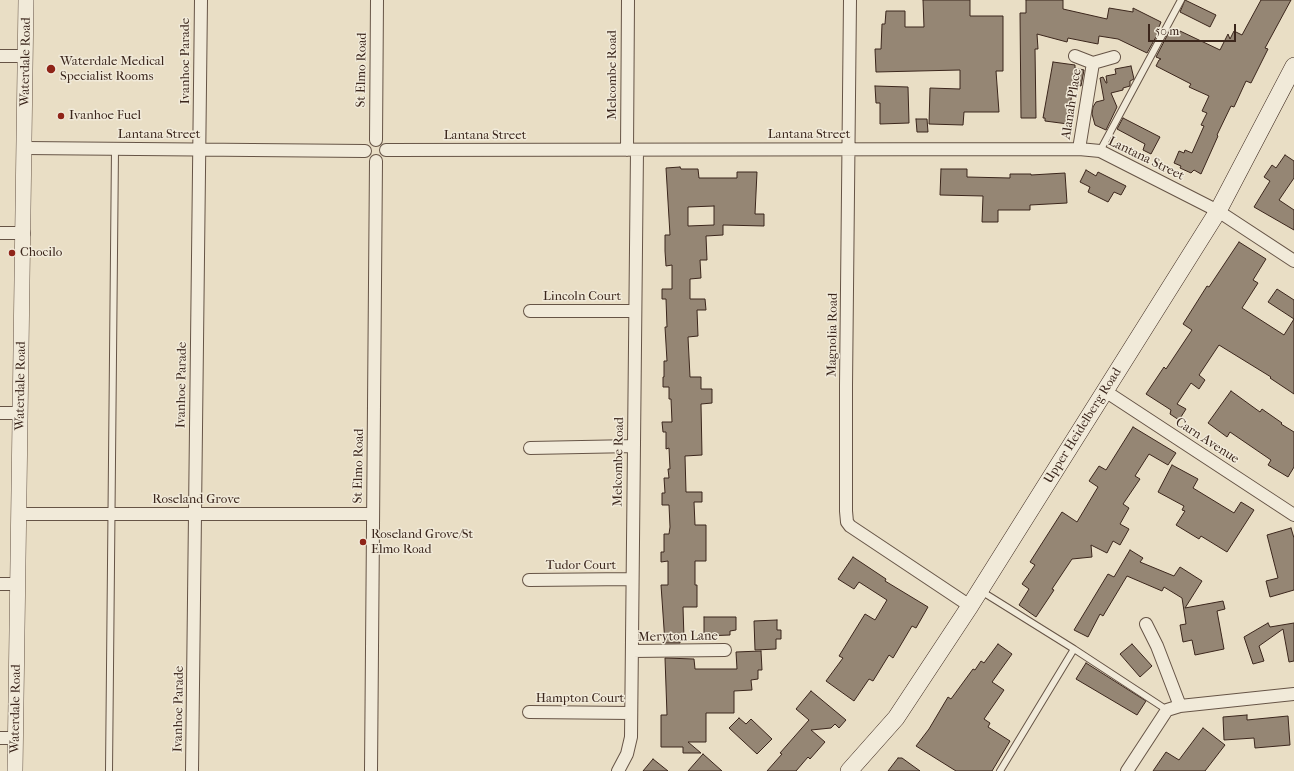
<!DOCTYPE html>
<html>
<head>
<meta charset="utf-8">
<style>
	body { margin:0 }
	#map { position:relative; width:1294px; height:771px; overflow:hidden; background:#e9dec5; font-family:"IM FELL French Canon",serif }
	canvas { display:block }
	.scale { position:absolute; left:1148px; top:24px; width:88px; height:18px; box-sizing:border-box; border:2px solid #3b261c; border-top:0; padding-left:5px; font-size:12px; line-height:14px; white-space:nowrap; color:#3b261c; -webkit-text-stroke:3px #f1ead9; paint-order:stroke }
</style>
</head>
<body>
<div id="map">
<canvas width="1294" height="771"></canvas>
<div class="scale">50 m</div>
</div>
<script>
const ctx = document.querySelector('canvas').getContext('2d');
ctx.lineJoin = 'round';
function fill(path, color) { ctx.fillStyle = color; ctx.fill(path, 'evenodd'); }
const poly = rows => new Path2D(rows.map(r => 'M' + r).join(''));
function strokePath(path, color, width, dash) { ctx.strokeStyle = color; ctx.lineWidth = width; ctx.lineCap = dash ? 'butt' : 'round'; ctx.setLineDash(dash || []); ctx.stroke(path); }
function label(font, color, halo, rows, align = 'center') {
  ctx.font = font + ' "IM FELL French Canon",serif'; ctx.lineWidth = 3; ctx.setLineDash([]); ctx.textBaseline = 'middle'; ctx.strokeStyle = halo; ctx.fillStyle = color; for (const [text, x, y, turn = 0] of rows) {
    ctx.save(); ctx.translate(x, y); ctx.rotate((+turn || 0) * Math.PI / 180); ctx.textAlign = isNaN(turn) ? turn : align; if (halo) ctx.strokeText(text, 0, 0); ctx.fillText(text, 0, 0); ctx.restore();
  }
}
const building = poly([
	[923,0,970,0,970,16,1003,16,1003,71,996,71,999,112,964,112,963,125,929,124,930,88,960,89,960,70,876,72,875,49,881,49,882,24,885,24,886,11,905,11,905,27,924,27,923,0],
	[1026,0,1063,0,1063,9,1107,19,1109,8,1133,12,1133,8,1161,22,1159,27,1161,28,1147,53,1118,39,1099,36,1098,44,1068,38,1067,42,1037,34,1038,49,1035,49,1036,118,1021,118,1020,13,1026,13,1026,0],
	[1185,0,1216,15,1210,27,1180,12,1185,0],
	[1261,0,1291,0,1265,48,1268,49,1251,83,1246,81,1234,107,1231,106,1217,135,1218,136,1201,174,1194,170,1191,173,1180,168,1181,166,1174,163,1179,151,1184,153,1185,150,1192,153,1204,126,1201,125,1207,113,1202,111,1209,96,1189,87,1191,84,1156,66,1159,60,1161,59,1156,57,1169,32,1177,36,1180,31,1220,50,1228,34,1230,39,1234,31,1242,35,1261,0],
	[1053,62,1075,65,1075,68,1084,70,1081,86,1073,84,1068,124,1045,121,1045,118,1043,118,1053,62],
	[1131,66,1134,79,1130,81,1130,86,1123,88,1123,90,1111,93,1117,107,1106,130,1095,125,1092,114,1093,107,1096,102,1104,100,1100,78,1103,77,1106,83,1107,83,1106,76,1116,74,1115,69,1131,66],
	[875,86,908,87,909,123,880,124,880,103,876,103,875,86],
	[1123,118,1160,137,1151,154,1143,150,1145,144,1117,129,1123,118],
	[916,119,927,119,928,132,917,132,916,119],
	[1285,155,1294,161,1294,178,1279,200,1294,210,1294,230,1254,207,1270,181,1264,177,1272,165,1276,168,1285,155],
	[680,167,681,169,698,169,699,178,737,178,737,172,757,172,755,214,764,214,764,226,723,225,723,235,706,236,707,260,700,260,701,278,690,279,690,299,705,299,706,310,697,310,698,336,688,337,690,377,701,377,701,389,712,389,712,403,701,404,702,455,685,456,686,492,702,492,702,502,694,502,695,525,706,525,706,561,695,561,695,585,697,585,697,607,683,607,684,639,680,639,680,643,665,643,661,585,668,585,668,561,661,562,661,552,664,552,664,534,669,534,670,527,669,505,662,505,662,493,665,493,664,478,669,478,668,469,670,469,669,448,666,449,666,432,663,432,662,422,672,422,671,399,669,399,669,387,663,387,663,377,664,377,664,361,667,361,665,327,667,327,666,299,662,299,662,289,672,289,672,265,666,266,665,251,665,235,670,235,666,168,680,167],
	[714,206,714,225,688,226,688,207,714,206],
	[941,169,967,169,967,177,1010,178,1010,174,1031,174,1031,175,1065,173,1067,203,1030,205,1030,210,998,210,998,222,982,222,983,196,940,195,941,169],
	[1086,170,1096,176,1098,172,1126,186,1121,195,1114,192,1108,202,1088,192,1090,187,1080,182,1086,170],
	[1239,242,1266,259,1253,280,1258,283,1242,308,1284,335,1294,319,1268,302,1277,289,1294,300,1294,394,1270,378,1271,377,1219,345,1199,375,1205,380,1199,389,1191,383,1177,404,1186,409,1179,420,1170,414,1171,410,1146,394,1164,367,1166,369,1192,330,1183,324,1207,286,1209,287,1239,242],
	[1231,391,1260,412,1262,409,1282,423,1281,424,1294,432,1294,467,1288,477,1268,465,1271,460,1230,432,1227,437,1208,423,1231,391],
	[1133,427,1176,453,1168,465,1149,454,1135,476,1140,479,1123,504,1129,508,1120,524,1129,529,1120,545,1113,541,1107,553,1091,545,1092,557,1072,559,1052,589,1054,590,1036,617,1019,605,1029,589,1022,584,1035,565,1030,562,1062,512,1077,522,1098,487,1089,481,1099,466,1106,470,1133,427],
	[1172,465,1198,479,1193,488,1234,513,1241,502,1254,510,1227,552,1201,536,1199,539,1176,525,1185,511,1182,510,1184,506,1158,492,1172,465],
	[1291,528,1294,538,1294,590,1270,597,1266,581,1278,578,1267,535,1291,528],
	[1130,550,1143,558,1140,562,1174,576,1180,567,1202,581,1185,608,1223,601,1225,609,1217,611,1224,649,1195,655,1192,640,1183,642,1180,625,1186,624,1182,598,1164,587,1162,591,1127,576,1103,616,1100,614,1088,637,1074,630,1108,574,1114,577,1130,550],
	[853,557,886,579,885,581,928,607,916,628,912,626,893,658,889,655,873,681,869,679,854,701,826,681,843,658,839,656,865,614,875,620,887,600,859,582,854,589,838,579,853,557],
	[704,617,736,617,736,630,730,631,730,635,704,636,704,617],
	[777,620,777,630,781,630,781,639,776,639,776,649,755,650,754,621,777,620],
	[1268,623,1270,627,1294,623,1294,661,1289,662,1283,629,1259,646,1264,661,1253,664,1244,637,1268,623],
	[998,644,1012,654,992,682,1004,690,984,719,990,723,988,727,1010,741,992,771,956,771,916,746,929,729,948,697,951,699,973,669,975,670,981,661,984,663,998,644],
	[1132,644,1152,666,1140,677,1120,654,1132,644],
	[761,651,762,670,758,670,758,679,751,680,752,690,734,691,734,713,706,713,706,742,688,742,701,753,683,753,683,747,661,747,661,715,667,715,665,658,694,659,695,669,737,669,736,652,761,651],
	[1086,663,1146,701,1137,715,1076,679,1086,663],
	[811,691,846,720,839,728,835,724,831,728,811,730,825,742,810,759,808,757,796,771,767,771,782,754,780,753,809,720,796,709,811,691],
	[1247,715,1247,720,1288,716,1290,745,1255,748,1254,738,1224,740,1223,717,1247,715],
	[739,718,746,724,751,719,772,739,757,754,729,728,739,718],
	[1203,728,1225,745,1205,771,1153,771,1166,752,1179,760,1203,728],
	[703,754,722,771,688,771,703,754],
	[898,758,902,758,920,771,888,771,898,758],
	[653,759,668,771,643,771,653,759]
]);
fill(building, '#958674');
strokePath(building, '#3b261c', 1);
const service = poly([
	[1100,151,1181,0],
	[981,591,1074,649,1167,710],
	[109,771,115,149],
	[1000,771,1074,649]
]);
const minor = poly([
	[850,0,846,385,846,511,847,522,850,526,970,606],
	[0,56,26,56],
	[1075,56,1093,63],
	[376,140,377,0],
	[25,148,365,151],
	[1079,149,1093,63,1114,57],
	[386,150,1079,149,1100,151,1218,211,1294,261],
	[627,150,628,0],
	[0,233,24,233],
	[530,311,635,311],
	[1105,391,1294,515],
	[0,413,20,413],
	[530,448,634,446],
	[20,514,372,514],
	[529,580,632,579],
	[0,584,18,584],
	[1146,624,1157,646,1180,706],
	[632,651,725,650],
	[529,712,631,713],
	[0,738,16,738],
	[192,771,201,0],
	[371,771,376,161],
	[618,771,627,754,631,737,637,150],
	[1127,771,1167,710,1180,706,1294,694]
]);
const tertiary = poly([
	[15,771,26,0]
]);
const secondary = poly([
	[849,771,896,718,970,606,1218,211,1294,66]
]);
strokePath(service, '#665446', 8);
strokePath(minor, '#665446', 14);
strokePath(tertiary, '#665446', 16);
strokePath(secondary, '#3b261c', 18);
strokePath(service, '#f1ead9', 6);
strokePath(minor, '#f1ead9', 12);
strokePath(tertiary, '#f1ead9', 15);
strokePath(secondary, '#f1ead9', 17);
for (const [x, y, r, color] of [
	[51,69,5,"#8f2418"],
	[61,116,4,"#8f2418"],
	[12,253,4,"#8f2418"],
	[363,542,4,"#8f2418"]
]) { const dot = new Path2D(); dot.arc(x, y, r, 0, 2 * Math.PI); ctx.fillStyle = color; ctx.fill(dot); strokePath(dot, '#f1ead9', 1.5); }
label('13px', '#3b261c', '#f1ead9', [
	["Ivanhoe Parade",186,61,-90],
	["Waterdale Road",26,62,-89],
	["St Elmo Road",362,70,-89],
	["Melcombe Road",613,75,-90],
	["Alanah Place",1072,104,-81],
	["Lantana Street",159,135],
	["Lantana Street",809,135],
	["Lantana Street",485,136],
	["Lantana Street",1146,159,26],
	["Lincoln Court",582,297],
	["Magnolia Road",833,335,-89],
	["Ivanhoe Parade",182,385,-89],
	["Waterdale Road",21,386,-89],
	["Upper Heidelberg Road",1083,426,-58],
	["Carn Avenue",1207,441,33],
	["Melcombe Road",619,462,-89],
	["St Elmo Road",359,466,-89],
	["Roseland Grove",196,500],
	["Tudor Court",581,566],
	["Meryton Lane",678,637,-1],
	["Hampton Court",580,699],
	["Waterdale Road",16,709,-89],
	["Ivanhoe Parade",179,709,-89]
]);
label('13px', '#3b261c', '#f1ead9', [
	["Waterdale Medical",60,62],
	["Specialist Rooms",60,77],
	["Ivanhoe Fuel",69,116],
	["Chocilo",20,253],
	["Roseland Grove/St",371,535],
	["Elmo Road",371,550]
], 'left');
</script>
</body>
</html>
